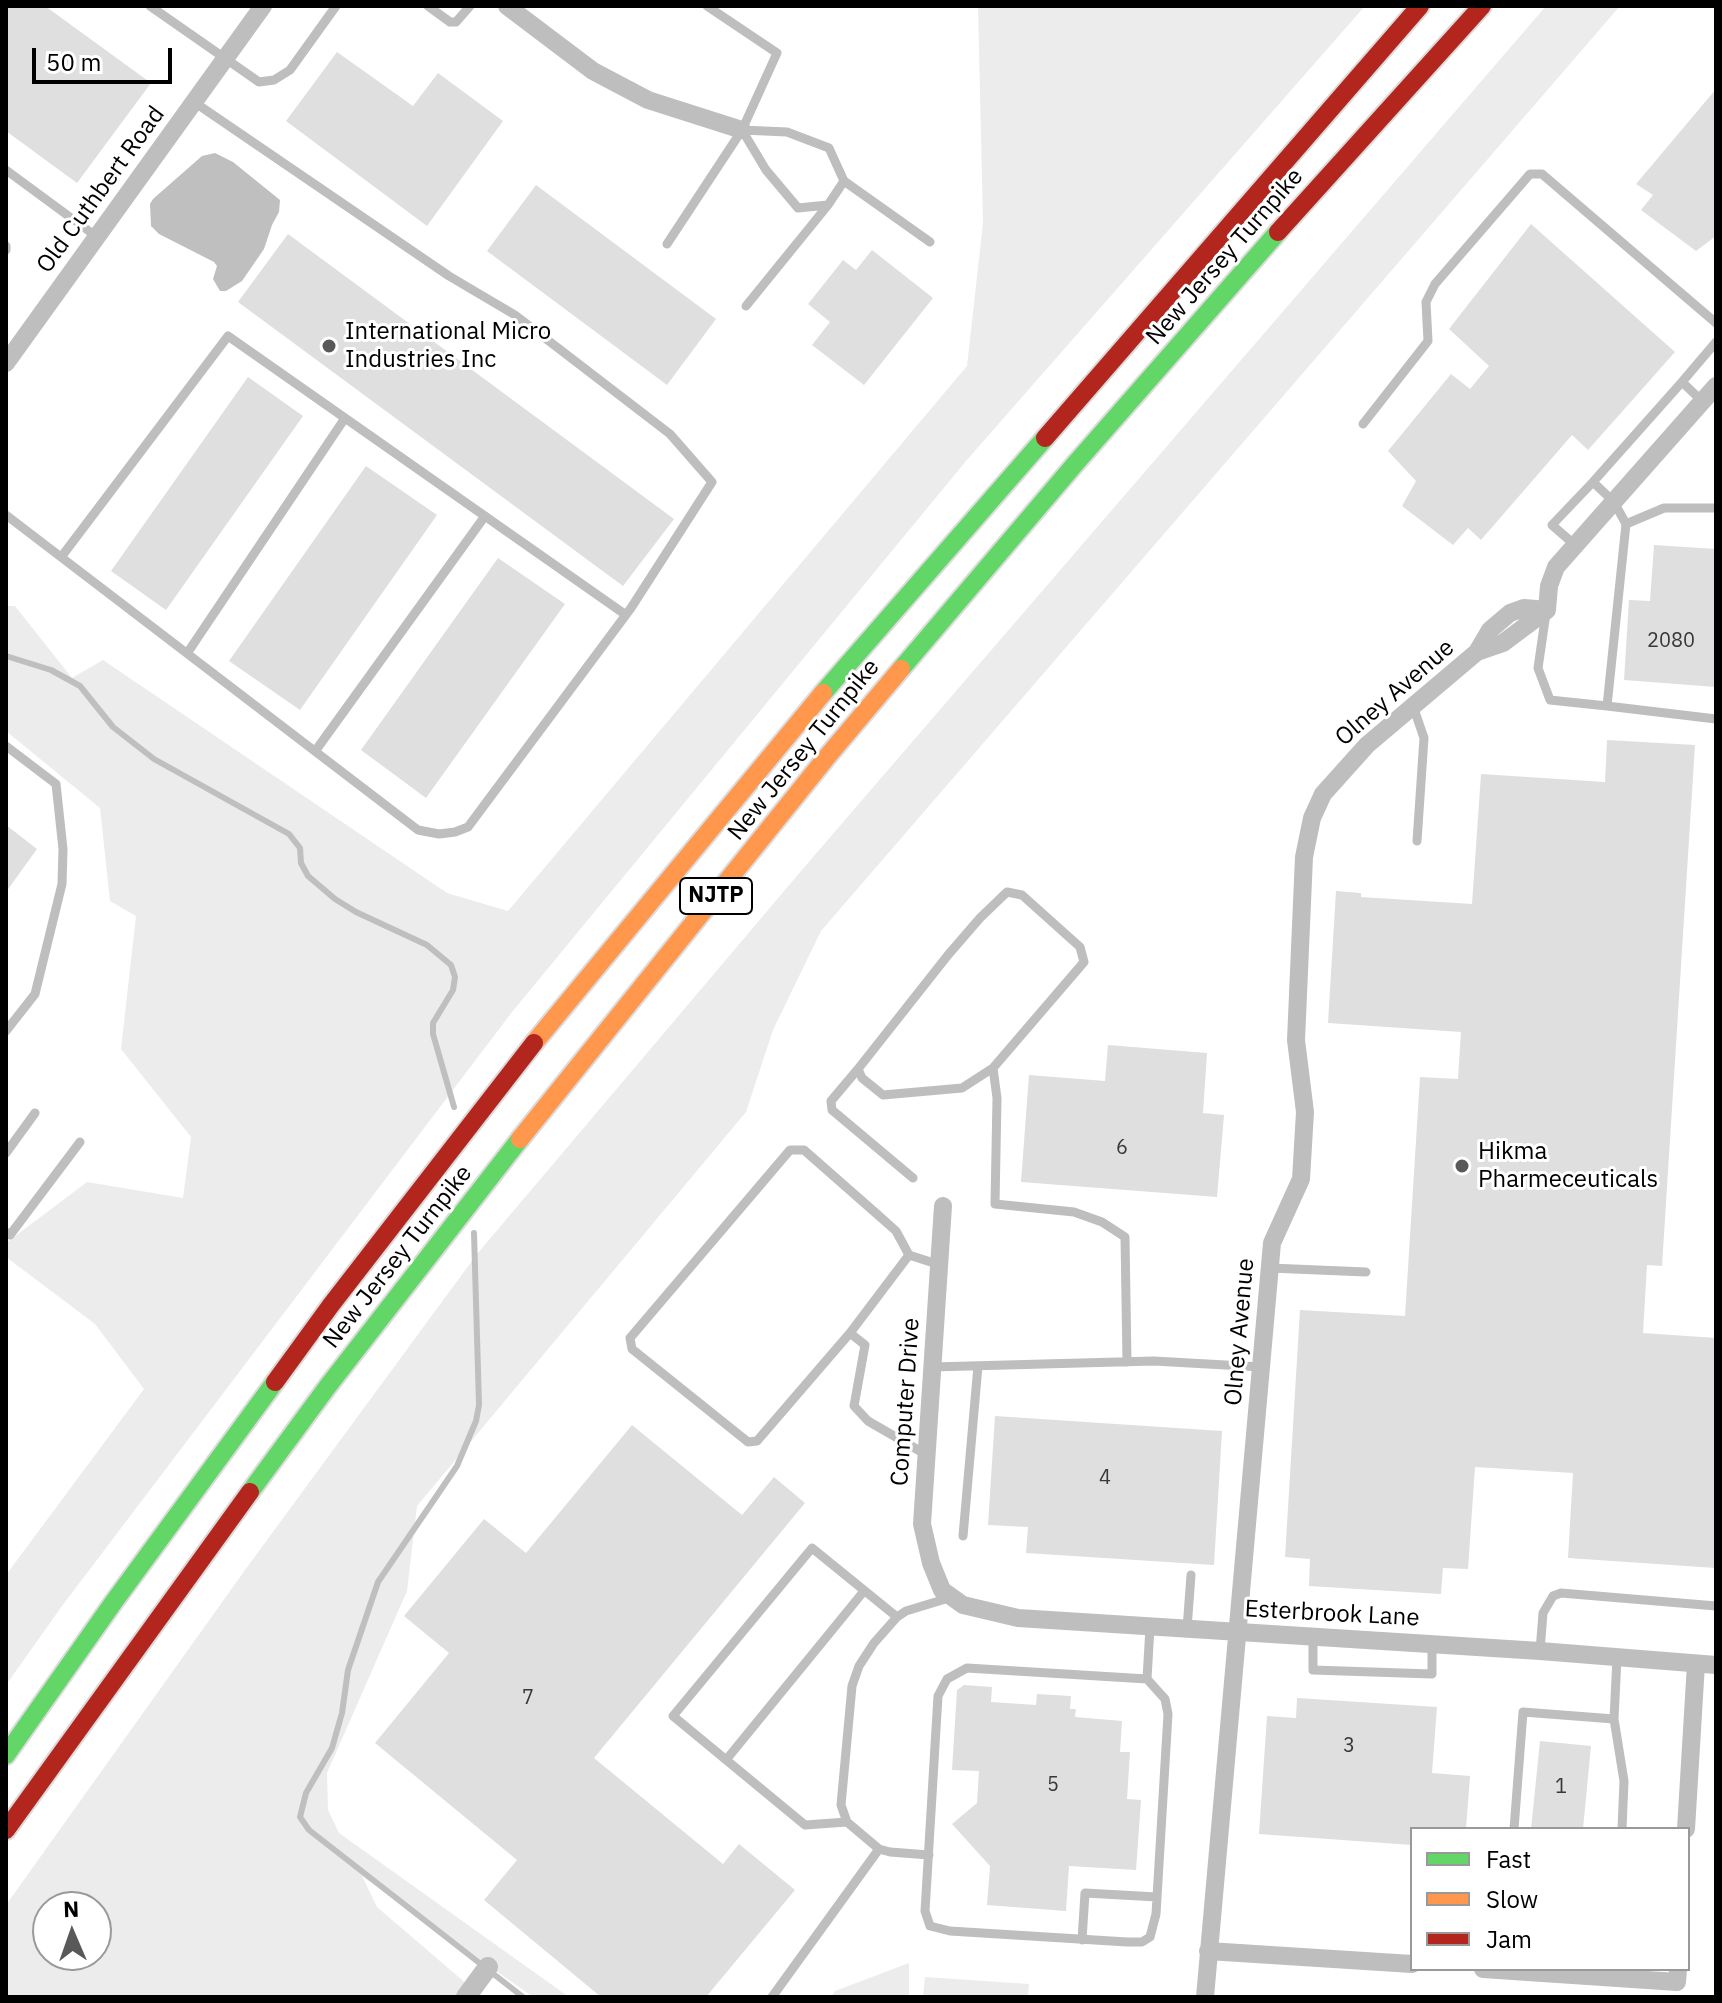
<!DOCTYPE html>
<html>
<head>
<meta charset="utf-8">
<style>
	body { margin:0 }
	#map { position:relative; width:1722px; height:2003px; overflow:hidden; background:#fff; font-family:"IBM Plex Sans",sans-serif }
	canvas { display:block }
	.frame { position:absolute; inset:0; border:8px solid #000; pointer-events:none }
	.legend { position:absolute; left:1410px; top:1827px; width:280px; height:144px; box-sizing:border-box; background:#fff; border:2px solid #999; margin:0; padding:10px 14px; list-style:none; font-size:24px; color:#000 }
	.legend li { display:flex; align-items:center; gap:16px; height:40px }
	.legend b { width:40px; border:2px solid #999 }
	.north { position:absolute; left:32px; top:1891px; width:80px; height:80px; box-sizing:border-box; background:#fff; border:2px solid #999; border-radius:50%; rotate:358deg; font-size:22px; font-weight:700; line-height:32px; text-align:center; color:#000 }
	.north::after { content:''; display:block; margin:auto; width:28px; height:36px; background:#595959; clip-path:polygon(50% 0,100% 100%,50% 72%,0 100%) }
	.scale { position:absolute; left:32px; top:48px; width:140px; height:36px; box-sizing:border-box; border:4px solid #000; border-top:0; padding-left:10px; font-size:24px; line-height:28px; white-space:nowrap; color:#000; -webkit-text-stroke:6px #fff; paint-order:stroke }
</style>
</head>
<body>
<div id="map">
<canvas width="1722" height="2003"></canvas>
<div class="frame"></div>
<ul class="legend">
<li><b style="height:10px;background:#63d668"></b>Fast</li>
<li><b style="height:10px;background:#ff974d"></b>Slow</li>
<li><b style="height:10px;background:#b3261e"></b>Jam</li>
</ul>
<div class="north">N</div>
<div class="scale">50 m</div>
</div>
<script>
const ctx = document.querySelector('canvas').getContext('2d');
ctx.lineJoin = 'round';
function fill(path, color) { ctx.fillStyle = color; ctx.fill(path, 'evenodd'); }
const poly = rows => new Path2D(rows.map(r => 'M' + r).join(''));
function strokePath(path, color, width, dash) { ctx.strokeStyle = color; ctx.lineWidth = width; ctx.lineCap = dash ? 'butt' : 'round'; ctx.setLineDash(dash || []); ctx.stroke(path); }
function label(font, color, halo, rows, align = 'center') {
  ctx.font = font + ' "IBM Plex Sans",sans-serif'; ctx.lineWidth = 6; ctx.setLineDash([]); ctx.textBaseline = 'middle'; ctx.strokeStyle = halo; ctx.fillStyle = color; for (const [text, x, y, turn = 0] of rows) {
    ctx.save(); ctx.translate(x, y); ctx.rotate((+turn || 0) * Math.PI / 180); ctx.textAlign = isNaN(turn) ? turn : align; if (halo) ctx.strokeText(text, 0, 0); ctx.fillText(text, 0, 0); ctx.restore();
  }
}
fill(poly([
	[978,6,1365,6,966,461,512,1012,62,1606,6,1685,6,1575,144,1389,95,1324,6,1257,6,1243,87,1182,183,1198,191,1137,121,1049,136,916,110,901,100,808,6,731,6,606,15,606,72,678,103,660,447,893,508,911,967,366,983,223],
	[1546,6,1620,6,821,931,773,1030,746,1112,417,1506,407,1591,327,1773,328,1810,339,1833,569,1997,533,1997,362,1876,377,1907,482,1997,6,1997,6,1905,245,1570,477,1254,801,871],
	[96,1907,96,1955,48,1955,48,1907],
	[909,1963,909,1997,831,1997,835,1991],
	[925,1977,1029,1984,1028,1997,923,1997]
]), '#ececec');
fill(poly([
	[215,153,233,162,280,200,279,212,272,225,264,249,242,281,226,291,220,291,213,279,217,266,214,262,159,234,151,226,150,204,153,199,202,156]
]), '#bfbfbf');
strokePath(poly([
	[6,656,51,670,80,686,113,727,154,759,289,834,300,848,301,863,308,876,335,899,356,912,427,945,451,965,455,977,453,990,433,1023,433,1034,454,1107],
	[474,1233,479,1405,476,1421,457,1466,378,1582,348,1670,342,1713,332,1748,306,1793,300,1817,309,1830,523,1997]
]), '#bfbfbf', 6);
strokePath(poly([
	[466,1997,488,1967]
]), '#bfbfbf', 20);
fill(poly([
	[6,6,45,6,151,83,77,183,6,131],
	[337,52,413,106,438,73,503,121,427,226,286,121],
	[1716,89,1716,236,1696,251,1641,210,1653,195,1636,184],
	[536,185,716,319,667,385,487,251],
	[1531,224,1675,352,1588,450,1572,435,1481,540,1468,528,1453,545,1402,506,1416,481,1388,451,1451,374,1470,389,1489,366,1449,329],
	[288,234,674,519,623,586,238,302],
	[872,250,933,298,864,385,812,345,830,322,808,304,843,260,856,270],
	[248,377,303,416,166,610,111,571],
	[366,466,437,515,300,710,229,661],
	[1654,545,1716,549,1716,687,1624,680,1629,600,1650,601],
	[498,558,565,604,426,798,361,750],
	[1607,740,1695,745,1662,1266,1647,1265,1643,1333,1716,1338,1716,1568,1568,1558,1573,1473,1475,1467,1468,1569,1443,1568,1441,1594,1309,1586,1310,1559,1285,1557,1300,1310,1405,1316,1420,1077,1458,1079,1461,1032,1328,1023,1336,891,1361,893,1361,897,1472,904,1481,774,1605,782],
	[6,825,37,849,6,892],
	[1108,1045,1207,1053,1203,1113,1224,1115,1217,1197,1021,1182,1029,1075,1105,1081],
	[995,1416,1222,1431,1214,1565,1026,1553,1028,1527,988,1525],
	[632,1425,742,1515,774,1477,805,1503,594,1758,723,1864,739,1844,795,1890,706,1997,601,1997,484,1900,517,1860,375,1743,449,1653,404,1616,484,1519,526,1553],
	[964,1685,992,1687,991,1702,1036,1705,1037,1694,1071,1696,1070,1709,1076,1709,1075,1717,1122,1721,1120,1752,1130,1752,1127,1799,1141,1800,1136,1870,1069,1866,1066,1911,987,1905,990,1866,952,1824,977,1803,979,1771,952,1770,957,1690],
	[1297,1698,1437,1707,1432,1773,1470,1776,1466,1829,1412,1829,1412,1845,1259,1834,1267,1716,1296,1718],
	[1540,1741,1591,1746,1583,1829,1531,1829]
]), '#dfdfdf');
const fast = poly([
	[901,669,1075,464,1278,232],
	[823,693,1045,438],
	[250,1492,328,1386,520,1139],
	[6,1755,113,1603,275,1382]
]);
const slow = poly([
	[534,1043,823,693],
	[520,1139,826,758,901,669]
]);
const jam = poly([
	[1278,232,1482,6],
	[1045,438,1420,6],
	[275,1382,331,1305,534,1043],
	[6,1830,250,1492]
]);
strokePath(fast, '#dbdbdb', 22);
strokePath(slow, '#dbdbdb', 22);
strokePath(jam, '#dbdbdb', 22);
strokePath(poly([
	[150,6,259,82,274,80,290,70,336,6],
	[428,6,450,22,456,22,470,6],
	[742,130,787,132,829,148,844,181,828,205,798,208,766,170,742,130],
	[6,170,97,237],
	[844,181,930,242],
	[667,244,742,130,777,53,707,6],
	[6,246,6,250],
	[746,306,828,205],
	[1682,382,1593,482,1614,502,1626,524,1607,706,1716,719],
	[1702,401,1682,382,1716,342],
	[1363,424,1428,341,1426,302,1435,284,1530,174,1542,174,1716,323],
	[6,515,418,830,439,834,455,832,468,827,631,608,712,482,670,434,515,315,449,276,194,102],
	[1626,524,1664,508,1716,508],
	[1575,545,1552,525,1593,482],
	[62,556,228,336,626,615],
	[1546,613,1538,668,1550,700,1607,706],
	[188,652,345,418],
	[1413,706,1424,738,1417,841],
	[6,746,56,784,63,849,62,884,35,994,6,1031],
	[316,750,485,516],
	[1007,892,1022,895,1080,947,1084,962,993,1068,962,1088,883,1095,862,1078,858,1069,948,955,980,918,1007,892],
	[993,1068,997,1098,995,1204,1074,1212,1102,1222,1125,1237,1127,1362],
	[858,1069,831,1101,832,1110,913,1178],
	[6,1153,35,1113],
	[6,1232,10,1235,80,1142],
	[1270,1268,1366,1272],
	[850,1333,909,1255],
	[932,1367,1154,1361,1261,1367],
	[925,1454,868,1421,854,1406,865,1345,850,1333,757,1441,748,1442,632,1349,630,1338,790,1150,804,1150,878,1215,896,1231,909,1255,940,1265],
	[963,1536,978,1366],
	[1187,1629,1191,1575],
	[1313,1637,1313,1670,1432,1674,1432,1644],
	[1540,1651,1543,1613,1553,1596,1561,1593,1716,1606],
	[1147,1679,967,1668,947,1679,938,1696,925,1911,930,1926,950,1931,1127,1942,1142,1942,1150,1937,1156,1914,1168,1714,1165,1699,1147,1679,1150,1627],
	[1614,1719,1624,1781,1622,1829],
	[726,1760,864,1591],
	[847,1822,805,1825,673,1716,812,1548,897,1617],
	[1514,1829,1523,1712,1614,1719,1617,1658],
	[929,1855,890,1852,879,1849,847,1822,841,1805,852,1686,859,1666,874,1643,897,1617,906,1611,952,1597],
	[1082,1940,1085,1893,1157,1897],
	[772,1997,879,1849]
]), '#bebebe', 9);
strokePath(poly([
	[507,6,593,71,648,100,742,130],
	[6,363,263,6],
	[1547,610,1549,586,1556,567,1716,386],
	[943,1206,922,1524,931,1563,942,1590,963,1605,1018,1618,1540,1651,1716,1665],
	[1686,1829,1696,1664],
	[1208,1951,1412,1964],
	[1483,1969,1677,1982,1678,1969],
	[1205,1997,1272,1243,1301,1179,1305,1112,1296,1040,1304,857,1312,818,1323,794,1367,745,1477,652,1503,643,1547,610,1524,608,1510,613,1490,630,1477,652]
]), '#bebebe', 18);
strokePath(fast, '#63d668', 18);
strokePath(slow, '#ff974d', 18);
strokePath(jam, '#b3261e', 18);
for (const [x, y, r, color] of [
	[329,346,8,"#595959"],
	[1462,1166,8,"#595959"]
]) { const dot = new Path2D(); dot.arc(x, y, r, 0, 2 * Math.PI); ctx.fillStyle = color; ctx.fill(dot); strokePath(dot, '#fff', 3); }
label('20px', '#383838', null, [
	["2080",1671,641],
	["6",1122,1148],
	["4",1105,1478],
	["7",528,1698],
	["3",1349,1746],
	["5",1053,1785],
	["1",1561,1787]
]);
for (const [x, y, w] of [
	[716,896,72]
]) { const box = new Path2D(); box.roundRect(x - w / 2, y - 18, w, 36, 6); ctx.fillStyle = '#fff'; ctx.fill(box); strokePath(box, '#000', 2); }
label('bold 22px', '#000', null, [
	["NJTP",716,896]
]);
label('24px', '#000', '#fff', [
	["Old Cuthbert Road",101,190,-54],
	["New Jersey Turnpike",1225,257,-49],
	["Olney Avenue",1395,693,-41],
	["New Jersey Turnpike",804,750,-51],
	["New Jersey Turnpike",398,1257,-52],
	["Olney Avenue",1240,1332,-85],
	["Computer Drive",906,1402,-86],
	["Esterbrook Lane",1332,1614,3]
]);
label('24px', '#000', '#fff', [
	["International Micro",345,332],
	["Industries Inc",345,360],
	["Hikma",1478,1152],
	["Pharmeceuticals",1478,1180]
], 'left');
</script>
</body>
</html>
